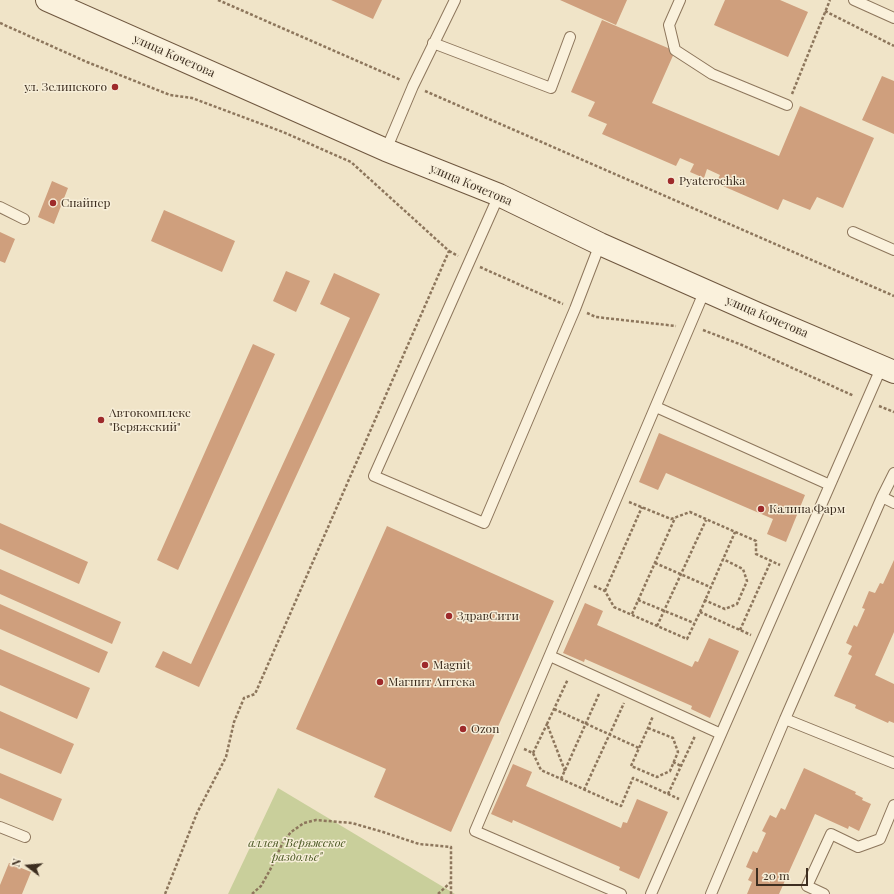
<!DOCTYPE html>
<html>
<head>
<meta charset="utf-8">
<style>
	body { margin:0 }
	#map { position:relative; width:894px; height:894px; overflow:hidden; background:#f0e4c8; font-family:"Playfair Display",serif }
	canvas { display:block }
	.north { position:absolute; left:8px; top:846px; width:40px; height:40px; -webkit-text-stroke:3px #f7eed8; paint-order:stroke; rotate:286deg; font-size:11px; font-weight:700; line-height:16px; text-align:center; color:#3d2e20 }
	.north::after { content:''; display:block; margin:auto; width:14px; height:18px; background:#3d2e20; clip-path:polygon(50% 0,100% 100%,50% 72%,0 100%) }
	.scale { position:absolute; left:756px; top:868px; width:52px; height:18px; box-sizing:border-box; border:2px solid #3d2e20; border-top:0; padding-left:5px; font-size:12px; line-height:14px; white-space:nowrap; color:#3d2e20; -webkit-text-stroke:3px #f7eed8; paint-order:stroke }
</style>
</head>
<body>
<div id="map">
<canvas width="894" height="894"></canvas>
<div class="north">N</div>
<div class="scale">20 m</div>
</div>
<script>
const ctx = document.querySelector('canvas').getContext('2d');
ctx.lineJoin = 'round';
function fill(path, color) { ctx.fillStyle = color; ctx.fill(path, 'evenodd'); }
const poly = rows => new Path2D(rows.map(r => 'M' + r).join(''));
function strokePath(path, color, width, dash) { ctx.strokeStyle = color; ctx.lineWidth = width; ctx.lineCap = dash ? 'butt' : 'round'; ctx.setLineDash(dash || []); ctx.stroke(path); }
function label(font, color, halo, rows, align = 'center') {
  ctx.font = font + ' "Playfair Display",serif'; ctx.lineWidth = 3; ctx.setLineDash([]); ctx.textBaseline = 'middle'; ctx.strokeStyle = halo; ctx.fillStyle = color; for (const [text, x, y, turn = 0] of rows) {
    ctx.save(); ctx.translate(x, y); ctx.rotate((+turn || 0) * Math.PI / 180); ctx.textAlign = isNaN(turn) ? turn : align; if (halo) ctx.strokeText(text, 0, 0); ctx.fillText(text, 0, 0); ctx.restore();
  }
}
fill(poly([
	[278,788,455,894,228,894]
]), '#c9cf9b');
fill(poly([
	[331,0,382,0,373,19],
	[560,0,627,0,616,25],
	[725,0,780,0,808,12,788,57,714,25],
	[602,20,675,51,652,103,779,156,800,106,874,138,843,208,817,197,810,210,783,199,778,210,716,183,720,175,707,169,704,178,690,172,694,164,680,158,676,166,602,134,607,124,588,116,595,102,571,92],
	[882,76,894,81,894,134,862,120],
	[52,181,68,188,54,224,38,217],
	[164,210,235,241,222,272,151,241],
	[0,232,15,239,5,263,0,261],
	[286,271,310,281,296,312,273,301],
	[334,273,380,294,199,687,155,667,163,651,191,664,350,318,320,304],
	[253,344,275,354,178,570,157,560],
	[659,433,805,495,786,542,767,534,773,519,666,473,658,490,639,482],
	[0,523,88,562,79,584,0,549],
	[387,526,554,601,451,832,374,797,386,769,296,729],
	[894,560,894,632,875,675,894,684,894,723,889,721,888,723,855,708,856,705,834,696,852,656,848,654,852,646,846,643,854,625,857,627,865,609,862,608,869,591,875,593,880,583,883,584],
	[0,569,121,622,112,644,0,594],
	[585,603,603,611,597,625,692,667,695,661,698,662,709,638,739,651,710,718,691,709,692,706,585,659,584,662,563,653],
	[0,604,108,652,99,673,0,629],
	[0,649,90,688,77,719,0,685],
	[0,711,74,744,61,774,0,748],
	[513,764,532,772,526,786,621,828,623,822,627,823,637,799,668,812,639,879,619,870,620,867,513,820,512,823,491,814],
	[804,768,856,792,855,794,863,798,862,800,871,804,859,831,849,826,848,829,815,814,779,894,747,894,752,882,748,880,753,870,746,867,753,851,757,853,766,833,762,831,770,815,776,818,781,808,785,810],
	[0,773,62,799,53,821,0,798],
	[9,863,31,872,22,894,0,894,0,885]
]), '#cf9f7d');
const service = poly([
	[680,0,669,25,675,50,712,74,787,105],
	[854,0,894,18],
	[433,43,551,88,570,37],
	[386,150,413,86,455,0],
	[499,195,374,476,484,523,575,309,600,244],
	[0,207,24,219],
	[853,232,894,250],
	[656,407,830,485],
	[894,473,882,497,785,719,894,763],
	[882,497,894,503],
	[550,656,721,734],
	[0,827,25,837],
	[621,894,475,831,705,290],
	[651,894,882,366],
	[711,894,785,719],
	[824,894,807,886,831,834,858,847,880,839,894,805]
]);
const secondary = poly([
	[47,0,386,150,499,195,600,244,758,314,894,372]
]);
strokePath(service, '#8d765c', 12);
strokePath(secondary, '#6f573f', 24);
strokePath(poly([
	[218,0,401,80],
	[825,11,894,46],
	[0,23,87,62,170,95,192,98,283,132,351,162,449,251,255,694,244,698,234,722,226,757,197,813,165,894],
	[425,91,894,296],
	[792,94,830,0],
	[449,251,458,256],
	[480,267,563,304],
	[587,313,596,317,676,326],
	[703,330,742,345,854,396],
	[879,406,894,412],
	[629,502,671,519,690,512,756,541,756,554,780,565],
	[655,563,710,587],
	[594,586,605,591,614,607,687,639,700,612,751,635],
	[605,591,642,507],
	[638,600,694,623],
	[704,600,725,609,737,604,747,581,743,569,723,559],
	[700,612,735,532],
	[632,614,675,518],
	[657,626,706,520],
	[740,630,771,561],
	[554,709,639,748],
	[648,728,673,738,678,752,670,771,657,777,631,766,639,748,648,728,653,716],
	[524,749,533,753,541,770,621,806,633,778,679,799],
	[533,753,547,724],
	[673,762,681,766],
	[565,771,547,724,568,679],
	[561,779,599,694],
	[584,790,624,703],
	[668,794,695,736],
	[252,894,261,886,270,870,283,842,291,832,304,823,316,820,352,823,383,832,419,844,451,847,451,894],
	[438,894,451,882]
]), '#8d765c', 2.5, [3, 2]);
strokePath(service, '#faf1dc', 10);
strokePath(secondary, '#faf1dc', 22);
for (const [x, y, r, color] of [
	[115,87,4,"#9e2a2b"],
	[671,181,4,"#9e2a2b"],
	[53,203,4,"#9e2a2b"],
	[101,420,4,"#9e2a2b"],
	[761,509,4,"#9e2a2b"],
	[449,616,4,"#9e2a2b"],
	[425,665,4,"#9e2a2b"],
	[380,682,4,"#9e2a2b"],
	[463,729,4,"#9e2a2b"]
]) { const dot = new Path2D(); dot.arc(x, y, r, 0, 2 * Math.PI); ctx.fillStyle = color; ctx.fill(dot); strokePath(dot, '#f7eed8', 1.5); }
label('12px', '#3d2e20', '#f7eed8', [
	["улица Кочетова",174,56,24],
	["улица Кочетова",471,185,23],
	["улица Кочетова",767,317,23]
]);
label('12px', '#3d2e20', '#f7eed8', [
	["ул. Зелинского",107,87,"right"],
	["Pyaterochka",679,181],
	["Снайпер",61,203],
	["Автокомплекс",109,413],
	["\"Веряжский\"",109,427],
	["Калина Фарм",769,509],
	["ЗдравСити",457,616],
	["Magnit",433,665],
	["Магнит Аптека",388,682],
	["Ozon",471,729]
], 'left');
label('italic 12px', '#4d5a26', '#f7eed8', [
	["аллея \"Веряжское",297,843],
	["раздолье\"",297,857]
]);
</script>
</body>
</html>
